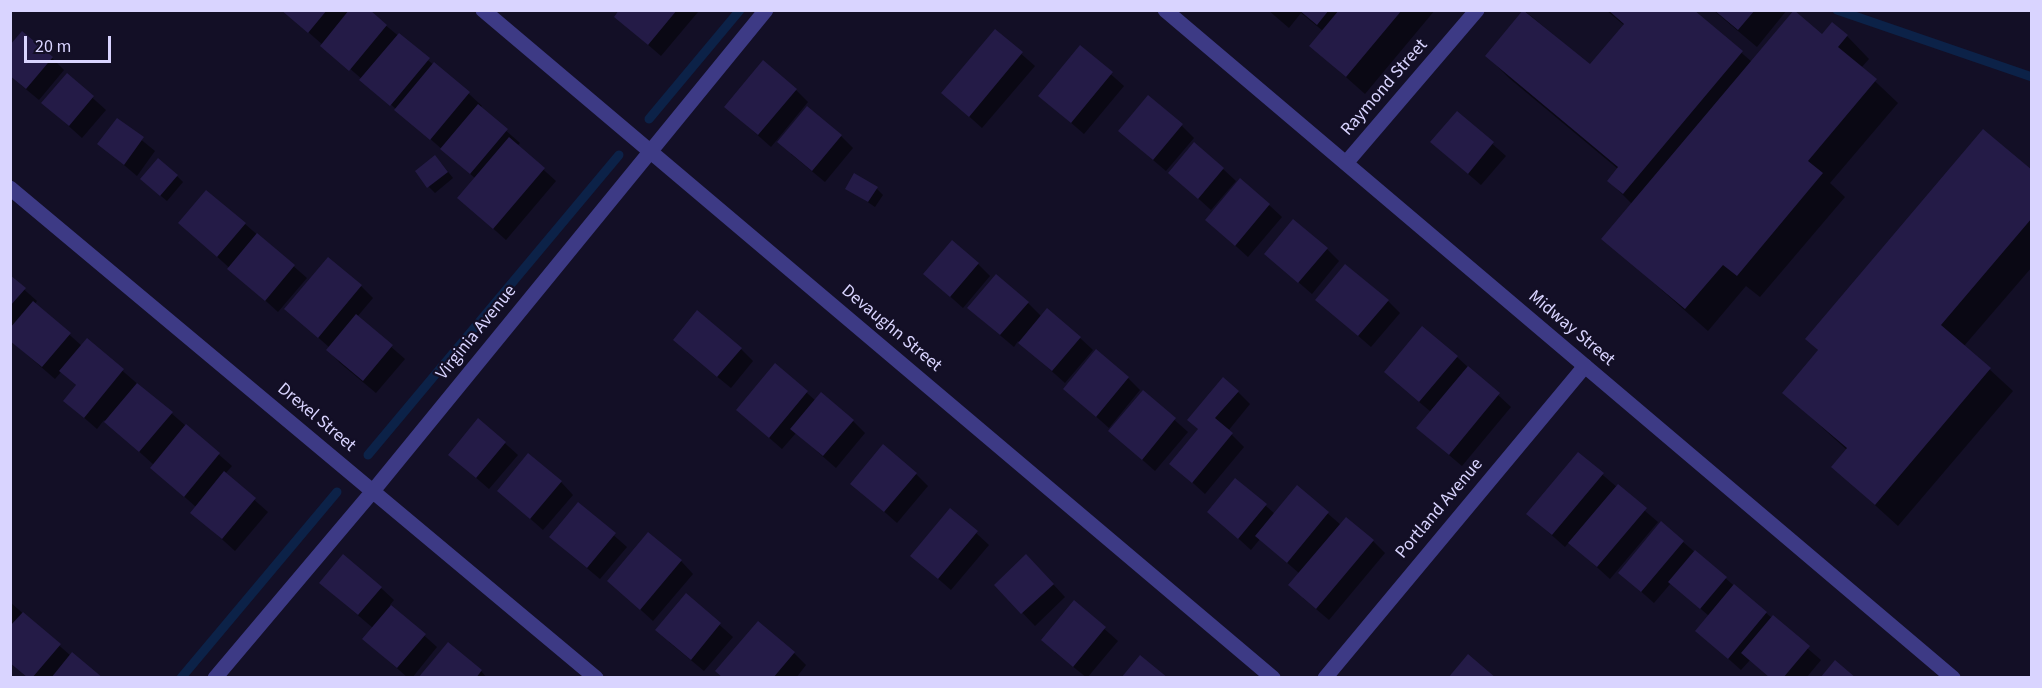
<!DOCTYPE html>
<html>
<head>
<meta charset="utf-8">
<style>
	body { margin:0 }
	#map { position:relative; width:2042px; height:688px; overflow:hidden; background:#130f26; font-family:"Source Sans 3",sans-serif }
	canvas { display:block }
	.frame { position:absolute; inset:0; border:12px solid #d9d4ff; pointer-events:none }
	.scale { position:absolute; left:24px; top:36px; width:87px; height:27px; box-sizing:border-box; border:3px solid #d9d4ff; border-top:0; padding-left:8px; font-size:18px; line-height:21px; white-space:nowrap; color:#d9d4ff; -webkit-text-stroke:4px #130f26; paint-order:stroke }
</style>
</head>
<body>
<div id="map">
<canvas width="2042" height="688"></canvas>
<div class="frame"></div>
<div class="scale">20 m</div>
</div>
<script>
const ctx = document.querySelector('canvas').getContext('2d');
ctx.lineJoin = 'round';
function fill(path, color) { ctx.fillStyle = color; ctx.fill(path, 'evenodd'); }
const poly = rows => new Path2D(rows.map(r => 'M' + r).join(''));
function strokePath(path, color, width, dash) { ctx.strokeStyle = color; ctx.lineWidth = width; ctx.lineCap = dash ? 'butt' : 'round'; ctx.setLineDash(dash || []); ctx.stroke(path); }
function label(font, color, halo, rows, align = 'center') {
  ctx.font = font + ' "Source Sans 3",sans-serif'; ctx.lineWidth = 4.5; ctx.setLineDash([]); ctx.textBaseline = 'middle'; ctx.strokeStyle = halo; ctx.fillStyle = color; for (const [text, x, y, turn = 0] of rows) {
    ctx.save(); ctx.translate(x, y); ctx.rotate((+turn || 0) * Math.PI / 180); ctx.textAlign = isNaN(turn) ? turn : align; if (halo) ctx.strokeText(text, 0, 0); ctx.fillText(text, 0, 0); ctx.restore();
  }
}
fill(poly([
	[283,10,367,10,469,94,482,106,480,108,520,143,517,146,556,181,506,240,459,198,476,179],
	[621,10,696,10,698,12,661,56,616,17],
	[1268,10,1435,10,1365,94,1311,46,1323,31,1301,13,1289,28],
	[1606,10,1692,10,1752,62,1822,36,1847,36,1869,59,1861,68,1898,103,1830,183,1845,197,1760,297,1746,286,1708,331,1603,238,1632,204,1609,181,1618,169,1509,78,1487,56,1525,11,1591,66,1625,26],
	[1713,10,1787,10,1757,47],
	[995,31,1035,66,982,128,943,93],
	[1080,47,1124,86,1084,134,1040,96],
	[52,58,64,70,39,100,10,76],
	[67,75,106,110,82,138,43,103],
	[796,90,808,102,771,147,726,107],
	[1457,113,1506,156,1481,185,1445,154],
	[117,120,155,151,137,176,99,144],
	[1182,126,1194,138,1166,171,1133,143],
	[841,136,853,148,825,182,791,154],
	[441,163,453,178,435,193,429,187],
	[1223,169,1236,181,1211,210,1170,173],
	[2032,172,2032,267,1964,346,2013,391,1898,526,1833,467,1847,450,1784,393,1819,351,1807,339],
	[177,176,183,182,167,201,148,185],
	[847,188,877,189,883,195,875,207],
	[1269,205,1282,217,1248,257,1207,220],
	[180,223,245,224,307,278,278,312],
	[1327,249,1339,261,1312,294,1266,254],
	[978,264,990,276,963,308,925,274],
	[10,277,37,301,35,304,82,346,87,340,232,466,225,474,268,512,235,551,192,512,196,507,152,468,154,465,104,420,97,429,65,401,77,386,61,372,55,379,10,340],
	[361,286,373,298,357,317,405,359,376,393,340,363,328,350,330,348,286,309],
	[1317,300,1388,301,1400,313,1371,347],
	[1028,303,1042,317,1080,338,1093,350,1065,383,1018,341,1014,347,982,320],
	[741,349,753,361,731,388,687,352],
	[1457,357,1511,407,1462,466,1431,440,1431,412,1398,384],
	[775,365,816,401,853,421,865,433,836,468,796,433,782,449,751,422],
	[1128,378,1140,390,1109,428,1065,389],
	[1143,392,1188,432,1155,471,1110,431],
	[1238,392,1250,404,1228,431,1244,447,1205,494,1171,463],
	[479,420,518,455,489,489,450,455],
	[1578,454,1658,522,1610,579,1569,542,1565,547,1528,514],
	[916,474,928,486,897,523,852,483],
	[561,482,573,495,543,530,499,491],
	[1297,487,1341,525,1373,541,1385,553,1329,620,1303,598,1300,574,1260,539,1251,550,1209,512,1266,506,1275,514],
	[578,504,627,547,600,579,564,549],
	[951,510,989,545,951,590,912,556],
	[1683,542,1821,660,1806,678,1770,678,1750,660,1741,670,1697,631,1709,616,1671,583,1654,603,1620,573],
	[681,561,693,574,653,621,609,581],
	[1039,569,1065,597,1035,626,996,585],
	[381,588,394,600,390,605,437,647,412,678,408,678,364,639,373,628,334,595],
	[686,595,733,637,704,671,669,642],
	[10,602,71,656,100,678,28,678,10,663],
	[1074,602,1118,641,1087,678,1055,652],
	[794,653,806,665,796,678,724,678],
	[481,671,487,678,421,678]
]), '#0007');
strokePath(poly([
	[1837,10,2032,77],
	[649,119,740,10],
	[368,455,619,155],
	[181,678,337,492]
]), '#0c2248', 9);
fill(poly([
	[281,10,327,10,308,33],
	[349,10,370,10,387,25,349,71,320,46],
	[619,10,677,10,648,45,614,17],
	[1299,10,1329,10,1317,25],
	[1339,10,1402,10,1346,77,1309,46],
	[1523,10,1590,64,1624,24,1608,10,1694,10,1743,51,1623,194,1607,181,1618,167,1485,56],
	[1714,10,1755,10,1738,30],
	[1794,10,1822,34,1832,22,1848,35,1838,47,1877,79,1808,161,1823,173,1737,276,1723,265,1685,309,1601,239],
	[995,29,1023,52,969,117,941,93],
	[22,31,53,57,26,89,10,76,10,45],
	[399,33,430,58,390,106,359,80],
	[1080,45,1113,72,1071,123,1038,96],
	[763,60,797,89,758,135,724,107],
	[434,62,470,92,430,140,394,110],
	[67,73,94,96,69,126,41,103],
	[1148,95,1183,124,1153,160,1118,131],
	[478,104,508,129,470,174,440,149],
	[807,106,842,135,812,171,777,142],
	[1457,111,1494,142,1468,174,1430,142],
	[117,118,144,137,124,165,97,144],
	[1983,129,2032,170,2032,218,1941,325,1991,368,1875,505,1831,467,1847,448,1782,393,1818,350,1805,339],
	[509,137,545,168,493,229,457,198],
	[1194,142,1224,168,1198,199,1168,173],
	[435,155,448,172,427,188,415,171],
	[158,158,178,175,160,196,140,179],
	[854,173,878,187,868,202,845,189],
	[1240,178,1270,204,1235,246,1205,220],
	[206,190,246,223,217,257,178,223],
	[1293,219,1328,248,1298,283,1264,254],
	[257,233,295,265,265,301,227,269],
	[952,240,979,263,950,297,923,274],
	[328,257,362,285,318,338,284,309],
	[1345,264,1389,300,1358,336,1315,300],
	[996,274,1029,302,1000,335,967,308],
	[10,275,26,288,10,306],
	[33,301,71,333,42,367,10,341,10,328],
	[1047,308,1081,337,1052,371,1018,343],
	[697,310,742,348,717,377,673,340],
	[356,314,393,345,363,381,326,350],
	[1422,326,1458,356,1419,402,1384,372],
	[87,338,124,369,84,418,63,401,76,385,59,371],
	[1096,349,1129,377,1096,417,1063,389],
	[775,363,808,391,769,438,736,410],
	[1468,366,1500,393,1449,455,1416,428],
	[1223,377,1239,391,1215,418,1233,433,1192,483,1169,464,1198,429,1187,420],
	[137,383,173,412,139,452,104,422],
	[1143,390,1176,418,1142,460,1108,431],
	[821,392,854,420,823,456,790,429],
	[478,418,506,442,476,478,448,455],
	[186,424,220,453,184,497,150,468],
	[883,444,917,473,884,512,850,484],
	[1578,452,1604,473,1552,535,1526,514],
	[528,453,562,481,530,519,497,491],
	[224,471,256,498,222,539,190,513],
	[1235,478,1267,504,1238,539,1207,512],
	[1618,484,1647,508,1597,567,1568,543],
	[1297,485,1329,512,1287,563,1255,536],
	[578,502,616,533,587,568,549,537],
	[950,508,978,531,938,579,910,556],
	[1346,517,1374,540,1316,609,1288,585],
	[1661,521,1684,541,1641,592,1618,573],
	[648,532,682,560,640,610,607,581],
	[1695,550,1727,577,1700,609,1668,582],
	[343,554,382,587,358,615,319,583],
	[1026,554,1054,584,1021,614,994,585],
	[1734,584,1767,612,1728,659,1695,631],
	[686,593,721,623,691,660,655,630],
	[1074,600,1106,627,1073,667,1041,640],
	[391,605,426,634,397,668,362,639],
	[23,612,61,644,32,678,28,678,10,663,10,626],
	[1773,615,1810,646,1783,678,1770,678,1741,653],
	[758,621,795,652,773,678,723,678,715,671],
	[448,642,482,670,476,678,418,678],
	[72,652,103,678,51,678],
	[1468,654,1496,678,1448,678],
	[1140,655,1168,678,1121,678],
	[1835,660,1856,678,1820,678]
]), '#241b47');
strokePath(poly([
	[483,10,1273,678],
	[1346,163,1477,10],
	[10,188,596,678],
	[215,678,373,491,766,10],
	[1325,678,1585,366]
]), '#3d3a85', 15);
strokePath(poly([
	[1165,10,1953,678]
]), '#3d3a85', 15);
label('18px', '#d9d4ff', '#130f26', [
	["Raymond Street",1385,88,-49],
	["Devaughn Street",891,329,40],
	["Midway Street",1571,329,40],
	["Virginia Avenue",477,333,-51],
	["Drexel Street",316,418,40],
	["Portland Avenue",1440,509,-50]
]);
</script>
</body>
</html>
